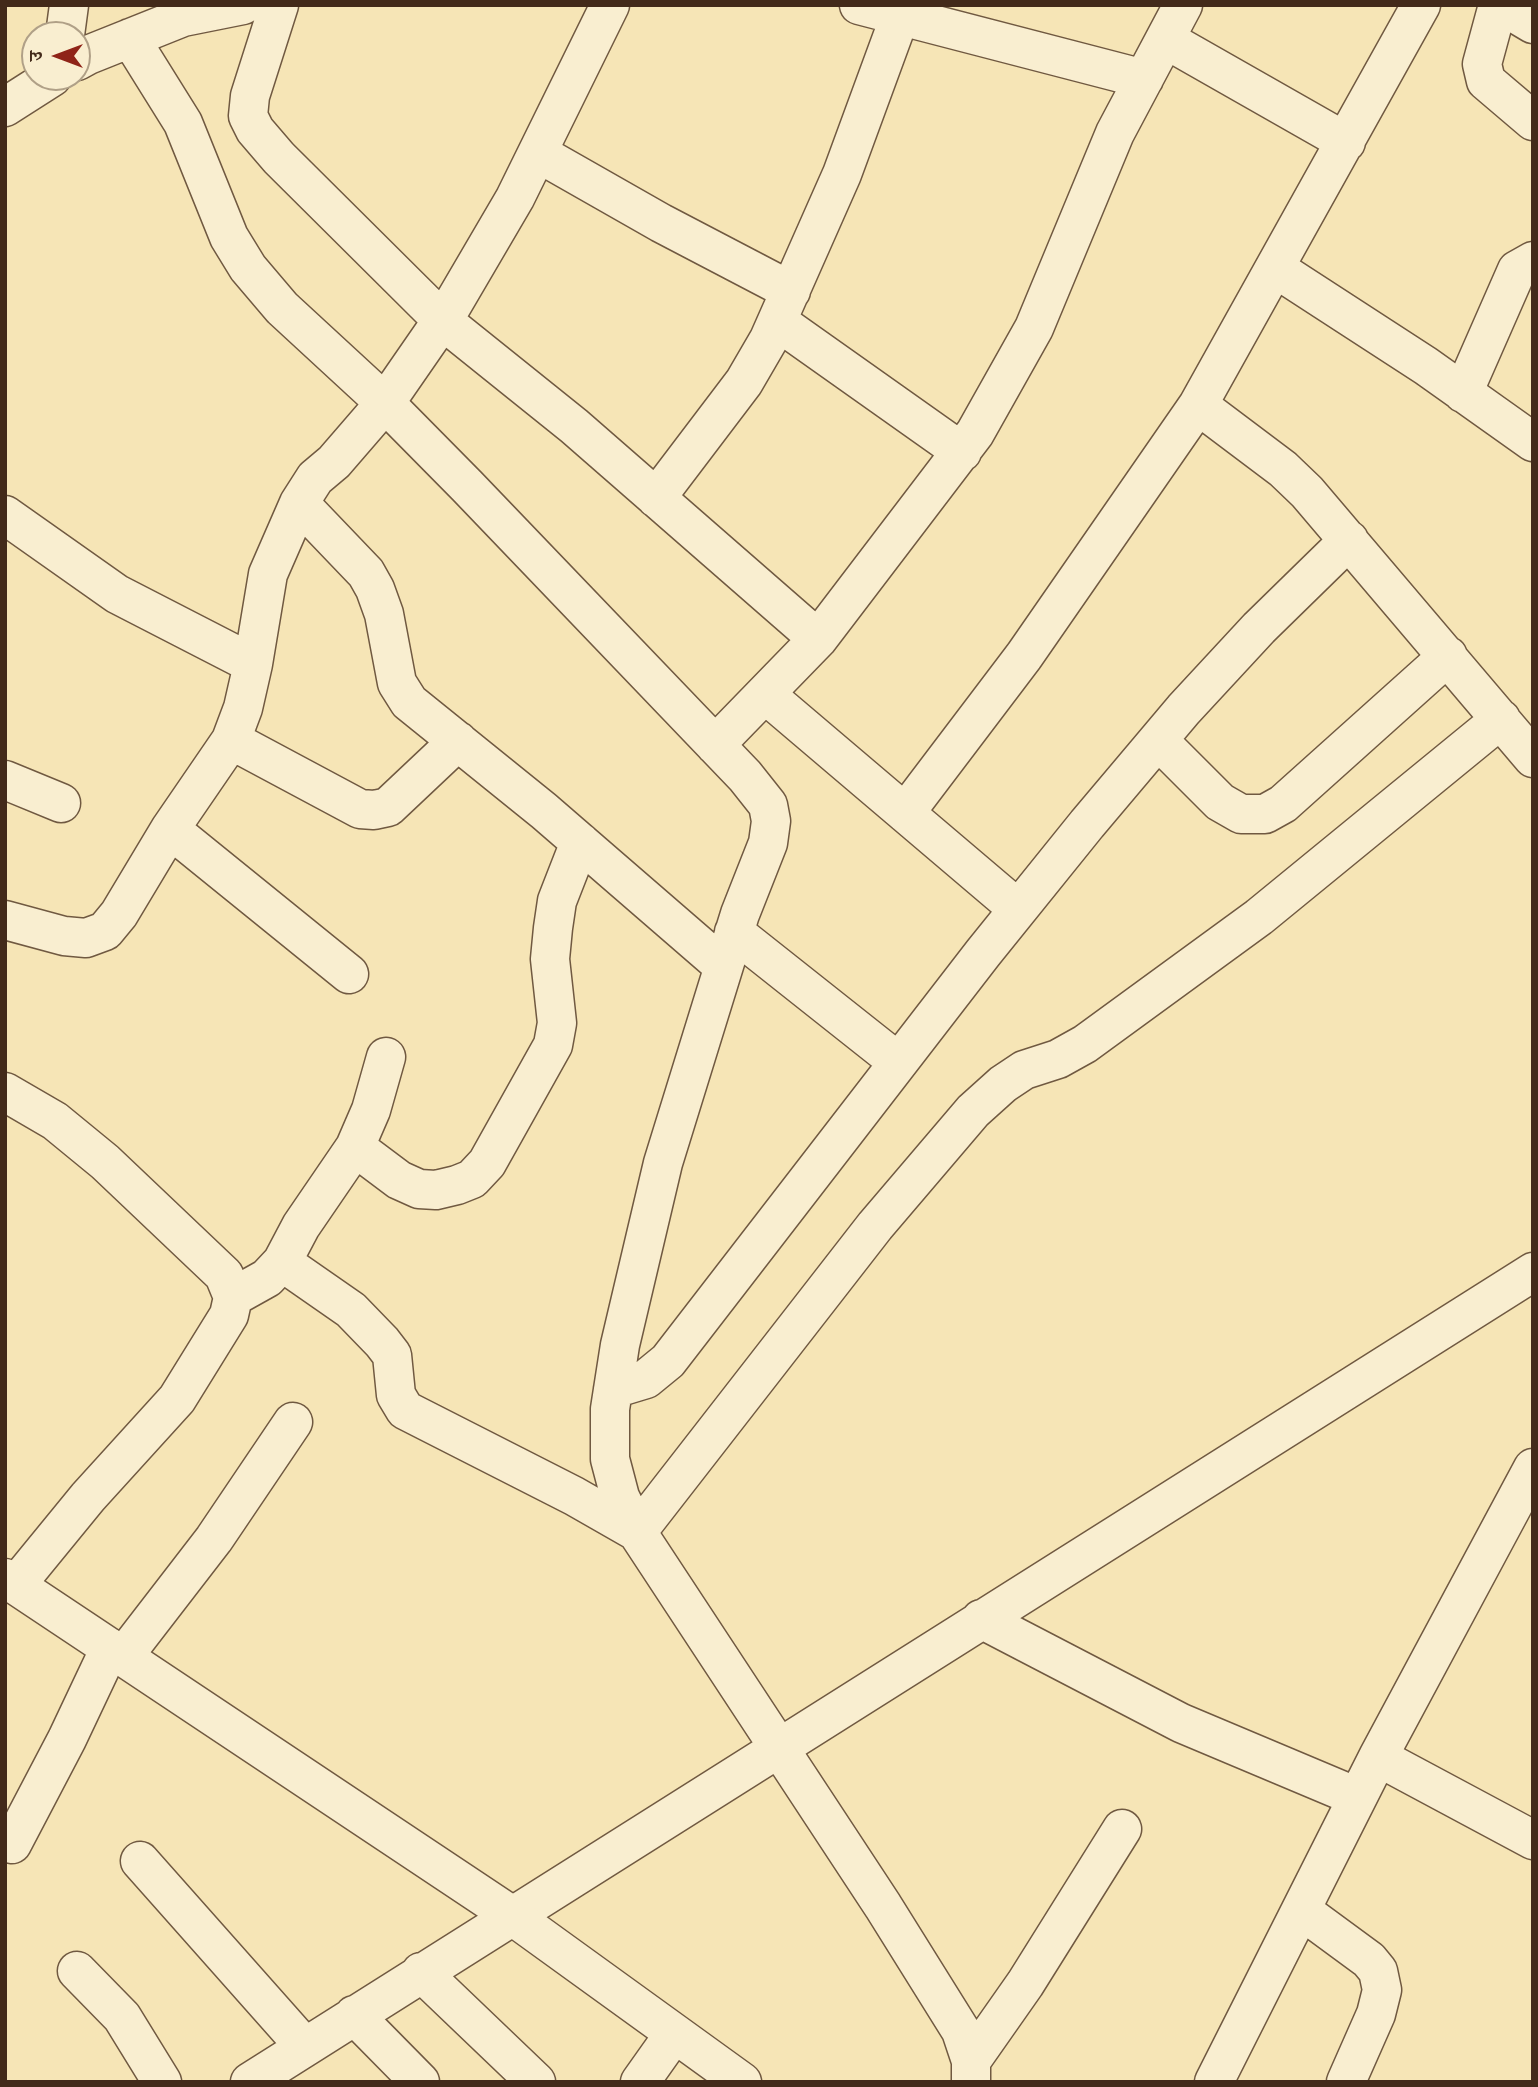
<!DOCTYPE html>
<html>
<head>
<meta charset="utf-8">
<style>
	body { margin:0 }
	#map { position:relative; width:1538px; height:2087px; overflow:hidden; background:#f6e5b6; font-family:"IM FELL English","Noto Serif Devanagari",serif }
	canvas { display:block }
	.frame { position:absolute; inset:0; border:7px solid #432a1a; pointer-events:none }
	.north { position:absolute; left:21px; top:21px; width:70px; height:70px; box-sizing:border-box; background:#f9eed0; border:2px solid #b0a087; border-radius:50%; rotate:270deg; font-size:19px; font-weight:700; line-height:28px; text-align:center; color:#432a1a }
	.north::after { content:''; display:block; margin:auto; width:24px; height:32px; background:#8f2418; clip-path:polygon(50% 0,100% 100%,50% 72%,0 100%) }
</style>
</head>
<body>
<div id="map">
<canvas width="1538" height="2087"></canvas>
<div class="frame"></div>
<div class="north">उ</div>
</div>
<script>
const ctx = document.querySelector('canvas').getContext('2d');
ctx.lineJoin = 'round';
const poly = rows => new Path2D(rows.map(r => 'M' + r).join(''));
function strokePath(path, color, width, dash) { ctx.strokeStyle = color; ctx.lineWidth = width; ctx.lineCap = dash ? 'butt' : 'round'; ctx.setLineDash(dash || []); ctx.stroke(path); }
const minor = poly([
	[279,5,250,96,248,116,255,130,279,158,442,320,574,426,818,639],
	[859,5,1144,79],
	[1498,5,1482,64,1486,81,1533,121],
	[1501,5,1533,24],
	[65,35,69,5],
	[130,38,183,123,229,237,248,268,282,308,385,403,467,486,745,776,768,805,771,821,768,843,740,914,663,1163,620,1345,610,1409,610,1459,620,1497,637,1532,883,1906,961,2031,971,2061,971,2082],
	[1165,39,1346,142],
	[77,61,88,55,183,17,243,5],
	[5,107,52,77],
	[538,153,661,223,791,291],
	[1275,268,1426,366,1533,442],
	[777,321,962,452],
	[1463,393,1517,270,1533,261],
	[1198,405,1283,469,1307,492,1533,758],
	[656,498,744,382,769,339,842,174,900,16],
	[299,503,366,573,375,589,384,614,397,683,409,702,544,811,723,966],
	[5,515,117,594,253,664],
	[765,694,1018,909],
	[231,740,360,809,374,810,388,807,458,741],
	[1158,740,1220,802,1241,814,1265,814,1283,804,1448,656],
	[715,745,818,639,975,433,1034,328,1115,133,1183,5],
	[5,780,61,803],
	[905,813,1024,656,1198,405,1421,5],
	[170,829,349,974],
	[5,920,64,936,86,938,105,931,119,914,170,829,231,740,243,708,253,664,268,574,299,503,315,478,334,462,385,403,450,309,515,198,610,5],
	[734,932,898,1062],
	[5,1092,55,1121,105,1162,224,1275,233,1297,229,1315,177,1399,88,1497,16,1585],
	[355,1147,399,1180,419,1189,436,1190,457,1185,472,1179,487,1163,553,1045,557,1023,550,959,553,928,557,901,580,842],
	[282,1262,351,1310,382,1342,392,1355,396,1395,405,1410,574,1496,637,1532,875,1226,973,1111,1003,1084,1024,1070,1058,1059,1085,1044,1259,917,1501,719],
	[233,1297,267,1278,282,1262,301,1226,355,1147,371,1110,386,1057],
	[613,1389,646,1379,668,1361,983,953,1087,824,1184,709,1259,628,1349,540],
	[981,1619,1181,1723,1357,1797],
	[123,1657,214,1539,293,1422],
	[1378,1757,1533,1840],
	[12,1844,67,1739,110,1648],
	[140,1861,305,2047],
	[1301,1910,1369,1960,1378,1971,1382,1990,1376,2014,1346,2082],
	[77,1971,122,2017,162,2082],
	[421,1972,536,2082],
	[354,2015,420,2082],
	[971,2061,1025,1984,1122,1829],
	[250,2082,1533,1272],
	[640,2082,674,2034],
	[1214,2082,1378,1757,1533,1468]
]);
const tertiary = poly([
	[5,1578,511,1915,742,2082]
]);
strokePath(minor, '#705941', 41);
strokePath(tertiary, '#705941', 41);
strokePath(minor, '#f9eed0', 38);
strokePath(tertiary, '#f9eed0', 38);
</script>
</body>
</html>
